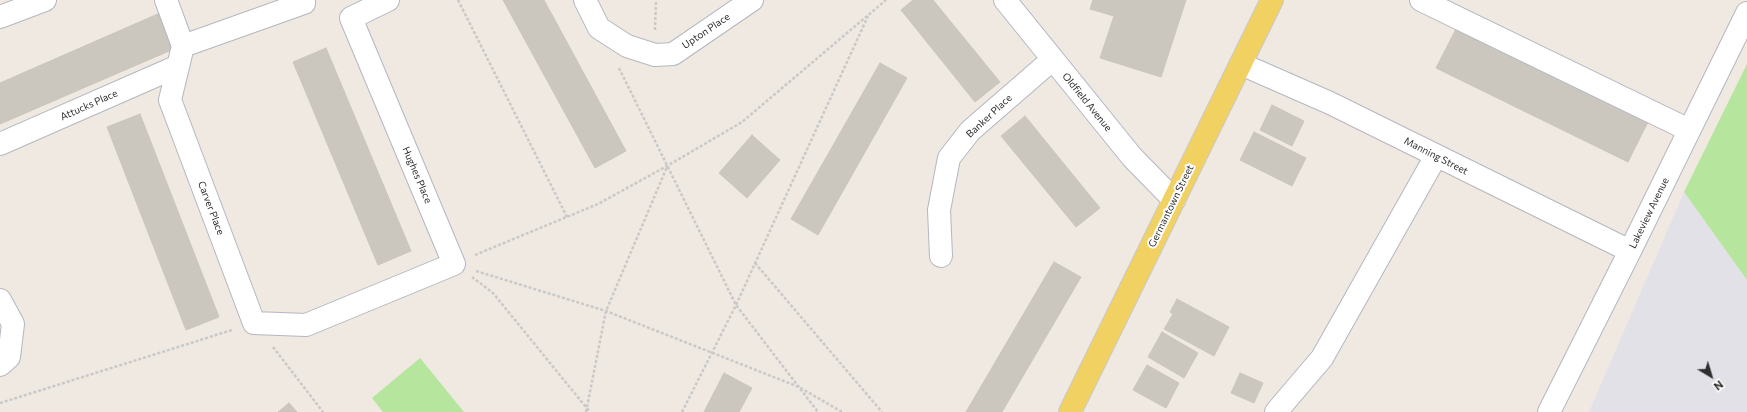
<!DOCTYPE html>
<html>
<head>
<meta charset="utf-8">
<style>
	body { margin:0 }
	#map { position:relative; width:1747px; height:412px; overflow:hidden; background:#efe9e1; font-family:Commissioner,sans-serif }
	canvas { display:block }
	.north { position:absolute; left:1691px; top:356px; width:40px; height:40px; -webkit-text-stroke:3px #fff; paint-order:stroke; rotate:142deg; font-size:11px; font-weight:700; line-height:16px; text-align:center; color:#2e2e2e }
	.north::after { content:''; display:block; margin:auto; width:14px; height:18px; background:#2e2e2e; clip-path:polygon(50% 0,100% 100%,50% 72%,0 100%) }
</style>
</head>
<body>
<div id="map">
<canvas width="1747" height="412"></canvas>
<div class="north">N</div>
</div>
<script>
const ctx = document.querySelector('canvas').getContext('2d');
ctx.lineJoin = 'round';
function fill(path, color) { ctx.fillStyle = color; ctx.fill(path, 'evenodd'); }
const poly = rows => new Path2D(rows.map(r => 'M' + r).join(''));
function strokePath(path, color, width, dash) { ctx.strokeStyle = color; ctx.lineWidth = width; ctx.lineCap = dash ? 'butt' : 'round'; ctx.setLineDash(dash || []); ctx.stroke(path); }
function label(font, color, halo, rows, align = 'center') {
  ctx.font = font + ' Commissioner,sans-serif'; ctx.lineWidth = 4; ctx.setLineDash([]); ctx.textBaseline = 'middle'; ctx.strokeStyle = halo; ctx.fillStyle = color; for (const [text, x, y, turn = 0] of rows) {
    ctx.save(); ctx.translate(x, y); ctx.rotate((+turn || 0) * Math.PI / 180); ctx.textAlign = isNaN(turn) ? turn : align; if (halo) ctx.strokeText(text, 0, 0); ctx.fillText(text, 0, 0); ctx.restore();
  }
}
fill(poly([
	[1684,192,1747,280,1747,412,1589,412]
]), '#e3e1e8');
fill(poly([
	[1747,64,1747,280,1684,192],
	[420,358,464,412,383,412,372,398]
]), '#b6e59e');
const building = poly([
	[503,0,544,0,626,151,595,168,503,0],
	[913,0,933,0,1000,82,975,102,901,10,913,0],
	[1093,0,1186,0,1161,77,1100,58,1114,16,1090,9,1093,0],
	[160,13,176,48,0,124,0,83,160,13],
	[1458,25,1650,118,1628,162,1436,68,1458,25],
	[326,48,411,251,378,265,293,62,326,48],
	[880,63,907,78,818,235,791,219,880,63],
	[1272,105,1304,121,1292,146,1260,130,1272,105],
	[140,114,219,317,186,330,107,127,140,114],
	[1025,116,1100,208,1076,227,1001,136,1025,116],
	[1254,132,1306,158,1292,186,1240,160,1254,132],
	[752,135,780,160,747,198,719,173,752,135],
	[1054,262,1081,277,1002,412,966,412,1054,262],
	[1177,299,1229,327,1214,356,1164,329,1173,314,1170,312,1177,299],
	[1162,332,1198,353,1184,378,1148,357,1162,332],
	[1147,365,1179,383,1166,408,1133,390,1147,365],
	[724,373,752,388,739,412,704,412,724,373],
	[1240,373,1263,383,1254,403,1231,393,1240,373],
	[289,403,297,412,278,412,289,403]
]);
fill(building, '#cbc7bf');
strokePath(building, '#cbc5ba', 1);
const minor = poly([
	[166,0,183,46,170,100,254,323,306,325,454,264,351,18,388,0],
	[585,0,599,28,627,46,655,55,673,54,752,0],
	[1005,0,1132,157,1174,200],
	[1421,0,1689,130],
	[0,17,45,0],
	[183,46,304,3,304,0],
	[1241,64,1330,103,1630,251],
	[0,144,178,66],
	[941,256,939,210,949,158,970,131,1053,59],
	[0,300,13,324,9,357,0,365],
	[1276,412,1322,358,1436,156],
	[1549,412,1630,251,1747,13]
]);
const major = poly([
	[1070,412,1272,0]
]);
strokePath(minor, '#b4b7c1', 24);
strokePath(major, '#c9c9c9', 24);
strokePath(poly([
	[458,0,567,217],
	[655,30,656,0],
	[619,68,736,305,818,412],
	[475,255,598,204,667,166,742,122,886,0],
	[755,263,882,412],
	[476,271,606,311,799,387,842,412],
	[472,277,493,293,590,412],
	[273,347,323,412],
	[0,403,232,330],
	[586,412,606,311,667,167],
	[682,412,736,305,868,16]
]), '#c9c9c9', 2.5, [3, 2]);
strokePath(minor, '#fff', 22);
strokePath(major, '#f2d163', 22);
label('10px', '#2e2e2e', '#fff', [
	["Upton Place",706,31,-34],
	["Oldfield Avenue",1087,102,51],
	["Attucks Place",89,105,-24],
	["Banker Place",989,116,-43],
	["Manning Street",1436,156,27],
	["Hughes Place",417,175,67],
	["Germantown Street",1171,206,-64],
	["Carver Place",211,208,69],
	["Lakeview Avenue",1649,213,-64]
]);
</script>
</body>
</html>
